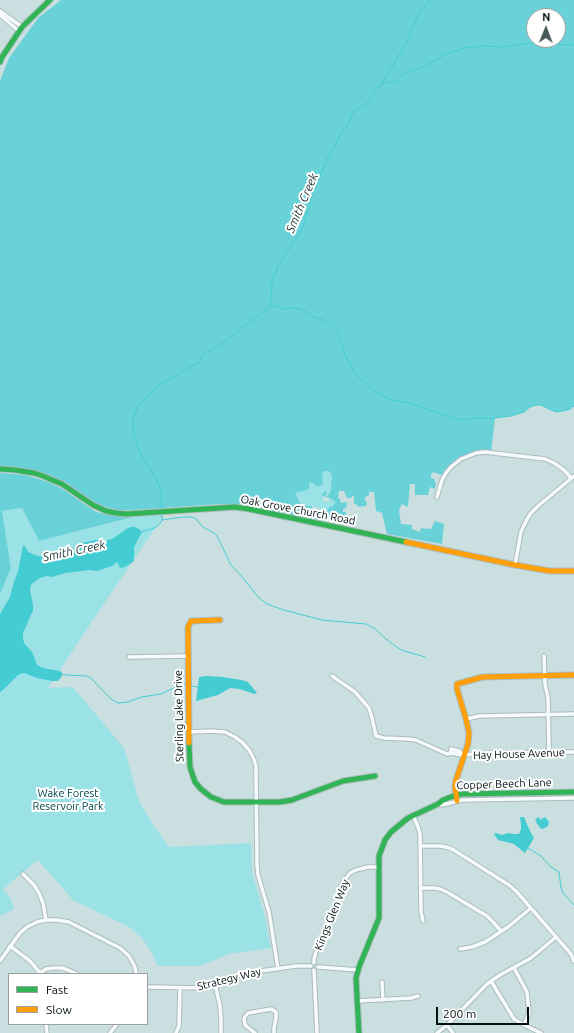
<!DOCTYPE html>
<html>
<head>
<meta charset="utf-8">
<style>
	body { margin:0 }
	#map { position:relative; width:574px; height:1033px; overflow:hidden; background:#cadfe0; font-family:Ubuntu,sans-serif }
	canvas { display:block }
	.legend { position:absolute; left:8px; top:973px; width:140px; height:52px; box-sizing:border-box; background:#fff; border:1px solid #9a9f9f; margin:0; padding:5px 7px; list-style:none; font-size:12px; color:#030f10 }
	.legend li { display:flex; align-items:center; gap:8px; height:20px }
	.legend b { width:20px; border:1px solid #9a9f9f }
	.north { position:absolute; left:526px; top:8px; width:40px; height:40px; box-sizing:border-box; background:#fff; border:1px solid #9a9f9f; border-radius:50%; rotate:1deg; font-size:11px; font-weight:700; line-height:16px; text-align:center; color:#030f10 }
	.north::after { content:''; display:block; margin:auto; width:14px; height:18px; background:#495859; clip-path:polygon(50% 0,100% 100%,50% 72%,0 100%) }
	.scale { position:absolute; left:436px; top:1007px; width:93px; height:18px; box-sizing:border-box; border:2px solid #030f10; border-top:0; padding-left:5px; font-size:12px; line-height:14px; white-space:nowrap; color:#030f10; -webkit-text-stroke:3px #fff; paint-order:stroke }
</style>
</head>
<body>
<div id="map">
<canvas width="574" height="1033"></canvas>
<ul class="legend">
<li><b style="height:5px;background:#30b455"></b>Fast</li>
<li><b style="height:5px;background:#ff9f0a"></b>Slow</li>
</ul>
<div class="north">N</div>
<div class="scale">200 m</div>
</div>
<script>
const ctx = document.querySelector('canvas').getContext('2d');
ctx.lineJoin = 'round';
function fill(path, color) { ctx.fillStyle = color; ctx.fill(path, 'evenodd'); }
const poly = rows => new Path2D(rows.map(r => 'M' + r).join(''));
function strokePath(path, color, width, dash) { ctx.strokeStyle = color; ctx.lineWidth = width; ctx.lineCap = dash ? 'butt' : 'round'; ctx.setLineDash(dash || []); ctx.stroke(path); }
function label(font, color, halo, rows, align = 'center') {
  ctx.font = font + ' Ubuntu,sans-serif'; ctx.lineWidth = 4; ctx.setLineDash([]); ctx.textBaseline = 'middle'; ctx.strokeStyle = halo; ctx.fillStyle = color; for (const [text, x, y, turn = 0] of rows) {
    ctx.save(); ctx.translate(x, y); ctx.rotate((+turn || 0) * Math.PI / 180); ctx.textAlign = isNaN(turn) ? turn : align; if (halo) ctx.strokeText(text, 0, 0); ctx.fillText(text, 0, 0); ctx.restore();
  }
}
fill(poly([
	[325,471,330,472,332,477,332,484,330,493,327,496,325,496,327,493,325,491,323,492,321,495,324,496,323,501,329,502,329,499,332,497,335,501,335,504,328,512,325,513,321,509,312,506,301,505,295,492,309,489,309,483,313,483],
	[22,508,39,541,136,516,164,515,91,623,48,688,73,687,124,748,139,801,154,826,169,847,251,843,252,872,265,917,271,948,229,954,200,966,158,966,150,950,142,938,131,928,73,900,38,860,3,889,11,899,14,909,0,916,0,594,11,568,2,511]
]), '#9be2e7');
fill(poly([
	[61,0,574,0,574,406,570,409,567,410,557,412,551,410,541,405,536,405,530,407,524,412,511,416,495,418,491,453,476,453,461,459,444,476,433,472,431,474,431,478,434,479,436,484,435,489,430,487,428,495,415,495,415,484,410,484,408,507,402,504,399,510,401,524,412,525,412,529,420,532,421,528,431,529,435,521,444,524,442,544,387,534,382,513,376,511,374,492,369,492,369,495,364,498,367,503,366,506,359,507,354,503,354,496,352,496,351,498,347,498,344,491,339,491,338,498,340,499,341,503,345,502,347,503,346,508,343,509,343,512,346,512,346,514,345,515,347,515,348,516,346,519,343,518,342,519,338,522,335,522,333,516,331,515,330,517,325,514,328,512,327,509,329,509,329,507,333,506,334,504,335,504,335,501,333,500,333,499,329,499,330,498,321,495,325,491,327,493,325,496,327,496,330,493,331,488,332,477,330,472,327,471,325,471,322,474,323,484,317,487,313,483,309,483,309,489,295,493,301,505,312,506,314,514,325,517,327,523,257,508,222,504,132,510,116,510,100,506,57,479,0,467,0,81,9,58,38,18],
	[534,16,558,16,558,40,534,40],
	[0,473,25,475,48,482,61,488,96,512,112,515,158,513,158,515,136,516,39,541,22,508,2,511,11,568,0,594]
]), '#69d2d8');
fill(poly([
	[131,527,135,527,139,529,142,532,134,547,134,561,125,567,120,568,117,562,112,566,97,571,90,570,65,573,52,577,46,576,40,578,34,582,31,585,30,590,33,605,33,610,23,633,23,637,24,643,32,652,37,665,43,668,59,671,62,672,62,676,58,681,52,681,37,678,24,673,20,674,17,676,5,688,0,692,0,614,10,597,14,582,18,571,23,546,25,546,28,552,38,556,54,558,59,557,64,555,74,547,82,543,95,540,105,541,112,539,128,528],
	[206,676,222,677,242,680,248,682,257,693,255,694,239,689,230,688,218,695,196,701,199,677],
	[520,817,524,817,530,831,534,838,525,853,514,844,498,840,494,834,496,833,502,835,508,833,514,834,519,834,521,829,521,825],
	[539,817,540,820,545,817,549,822,548,826,543,829,540,828,536,822,537,822,535,820,537,818]
]), '#44ccd3');
strokePath(poly([
	[381,84,396,81,405,72,420,69,448,53,465,48,482,46,503,47,529,43,574,45],
	[270,306,275,306,284,309,293,308,300,309,309,313,314,317,323,320,329,324,337,332,341,340,345,355,353,370,359,378,375,392,392,400,409,403,449,417,464,420,473,418,494,418,511,416,524,412,530,407,536,405,541,405,551,410,557,412,567,410,570,409,574,406],
	[161,509,162,494,159,485,156,478,147,465,141,454,134,436,133,420,137,408,148,396,159,385,199,362,203,355,206,352,213,349,224,342,268,308,271,301,272,282,277,269,279,264,298,236,303,227,313,193,329,155,335,146,341,133,348,126,352,115,355,111,367,103,390,71,407,41,419,13,430,0],
	[162,520,183,517,192,517,196,519,203,527,214,533,217,536,231,565,244,579,258,597,267,604,284,610,322,620,366,624,374,628,386,639,401,650,425,657],
	[141,532,154,528,159,525,162,520,162,514],
	[62,674,66,675,87,676,92,679,110,698,114,701,118,703,128,702,142,697,161,694,182,684,186,684],
	[191,686,198,687],
	[528,848,541,856,551,867,559,872,561,888,563,893,574,905]
]), '#44ccd3', 1);
const street = poly([
	[0,11,22,27],
	[0,15,19,31],
	[437,497,442,480,446,473,451,467,461,459,476,453,485,452,545,459,554,463,564,470,571,478],
	[515,565,521,532,526,521,531,513,538,506,574,476],
	[544,656,545,684,548,698,549,752],
	[129,657,188,656],
	[332,676,355,692,369,708,372,718,376,736,384,738,408,739,416,740,447,754,451,753],
	[466,719,479,716,574,714],
	[189,732,212,731,225,732,235,737,243,743,249,750,253,757,256,766,256,776,257,865,258,875,269,912,278,969],
	[464,755,459,751,451,749,451,753,461,755,494,753,574,752],
	[438,804,442,805,463,800,574,798],
	[413,815,418,827,420,834,421,912,423,921],
	[420,846,440,846,446,847,452,849,509,885,516,891,571,954,574,961],
	[23,874,34,885,39,893,43,903,46,920],
	[421,888,434,888,440,889,447,892,487,916,494,923,501,931],
	[10,946,30,961,41,974],
	[460,949,472,947,485,942,508,927,531,908],
	[0,961,20,933,27,927,37,922,46,920,57,920,69,922,120,948,129,956,135,967,136,974],
	[314,963,314,959,317,948,328,928,343,882,350,873,356,870,368,867,378,867],
	[318,967,358,970],
	[514,968,527,992,529,1013,524,1025],
	[314,970,317,1033],
	[40,973,46,969,53,968,62,968,68,970,77,974],
	[491,981,514,1019,524,1025,541,1033],
	[382,982,383,1000],
	[215,984,220,1006,221,1020,221,1033],
	[147,987,202,988,232,977,247,973,296,966,311,966],
	[357,1001,411,998,418,996],
	[46,1024,47,1033],
	[447,1025,453,1033],
	[110,1033,117,1024],
	[176,1033,179,1026,180,988],
	[255,1033,245,1025,244,1018,248,1013,271,1009,276,1012,276,1018,274,1028,274,1033],
	[437,1033,447,1025,487,984,500,975,531,958,556,937]
]);
const fast = poly([
	[0,62,2,57,22,27,50,0],
	[0,469,15,470,34,473,43,476,62,484,93,505,106,511,116,513,126,514,235,507,249,509,406,542],
	[189,743,190,767,195,782,201,789,211,797,224,802,280,802,292,800,343,781,375,776],
	[359,1033,356,978,359,967,379,918,379,856,385,840,391,832,408,818,438,804,443,800,456,795,462,794,574,792]
]);
const slow = poly([
	[406,542,515,565,550,571,574,571],
	[189,743,188,627,191,621,220,620],
	[457,801,455,787,456,780,468,744,469,733,466,719,457,689,457,684,483,677,574,675]
]);
strokePath(street, '#abbcbd', 5.5);
strokePath(fast, '#abbcbd', 7);
strokePath(slow, '#abbcbd', 7);
strokePath(street, '#f7fafa', 3.5);
strokePath(fast, '#30b455', 5);
strokePath(slow, '#ff9f0a', 5);
label('11px', '#030f10', '#fff', [
	["Oak Grove Church Road",298,510,11],
	["Sterling Lake Drive",179,716,-91],
	["Hay House Avenue",519,754,-2],
	["Copper Beech Lane",504,784,-2],
	["Kings Glen Way",332,915,-68],
	["Strategy Way",229,979,-14]
]);
label('11px', '#00464a', '#fff', [
	["Wake Forest",68,793],
	["Reservoir Park",68,806]
]);
label('italic 12px', '#1b3435', '#fff', [
	["Smith Creek",302,203,-67],
	["Smith Creek",74,551,-12]
]);
</script>
</body>
</html>
